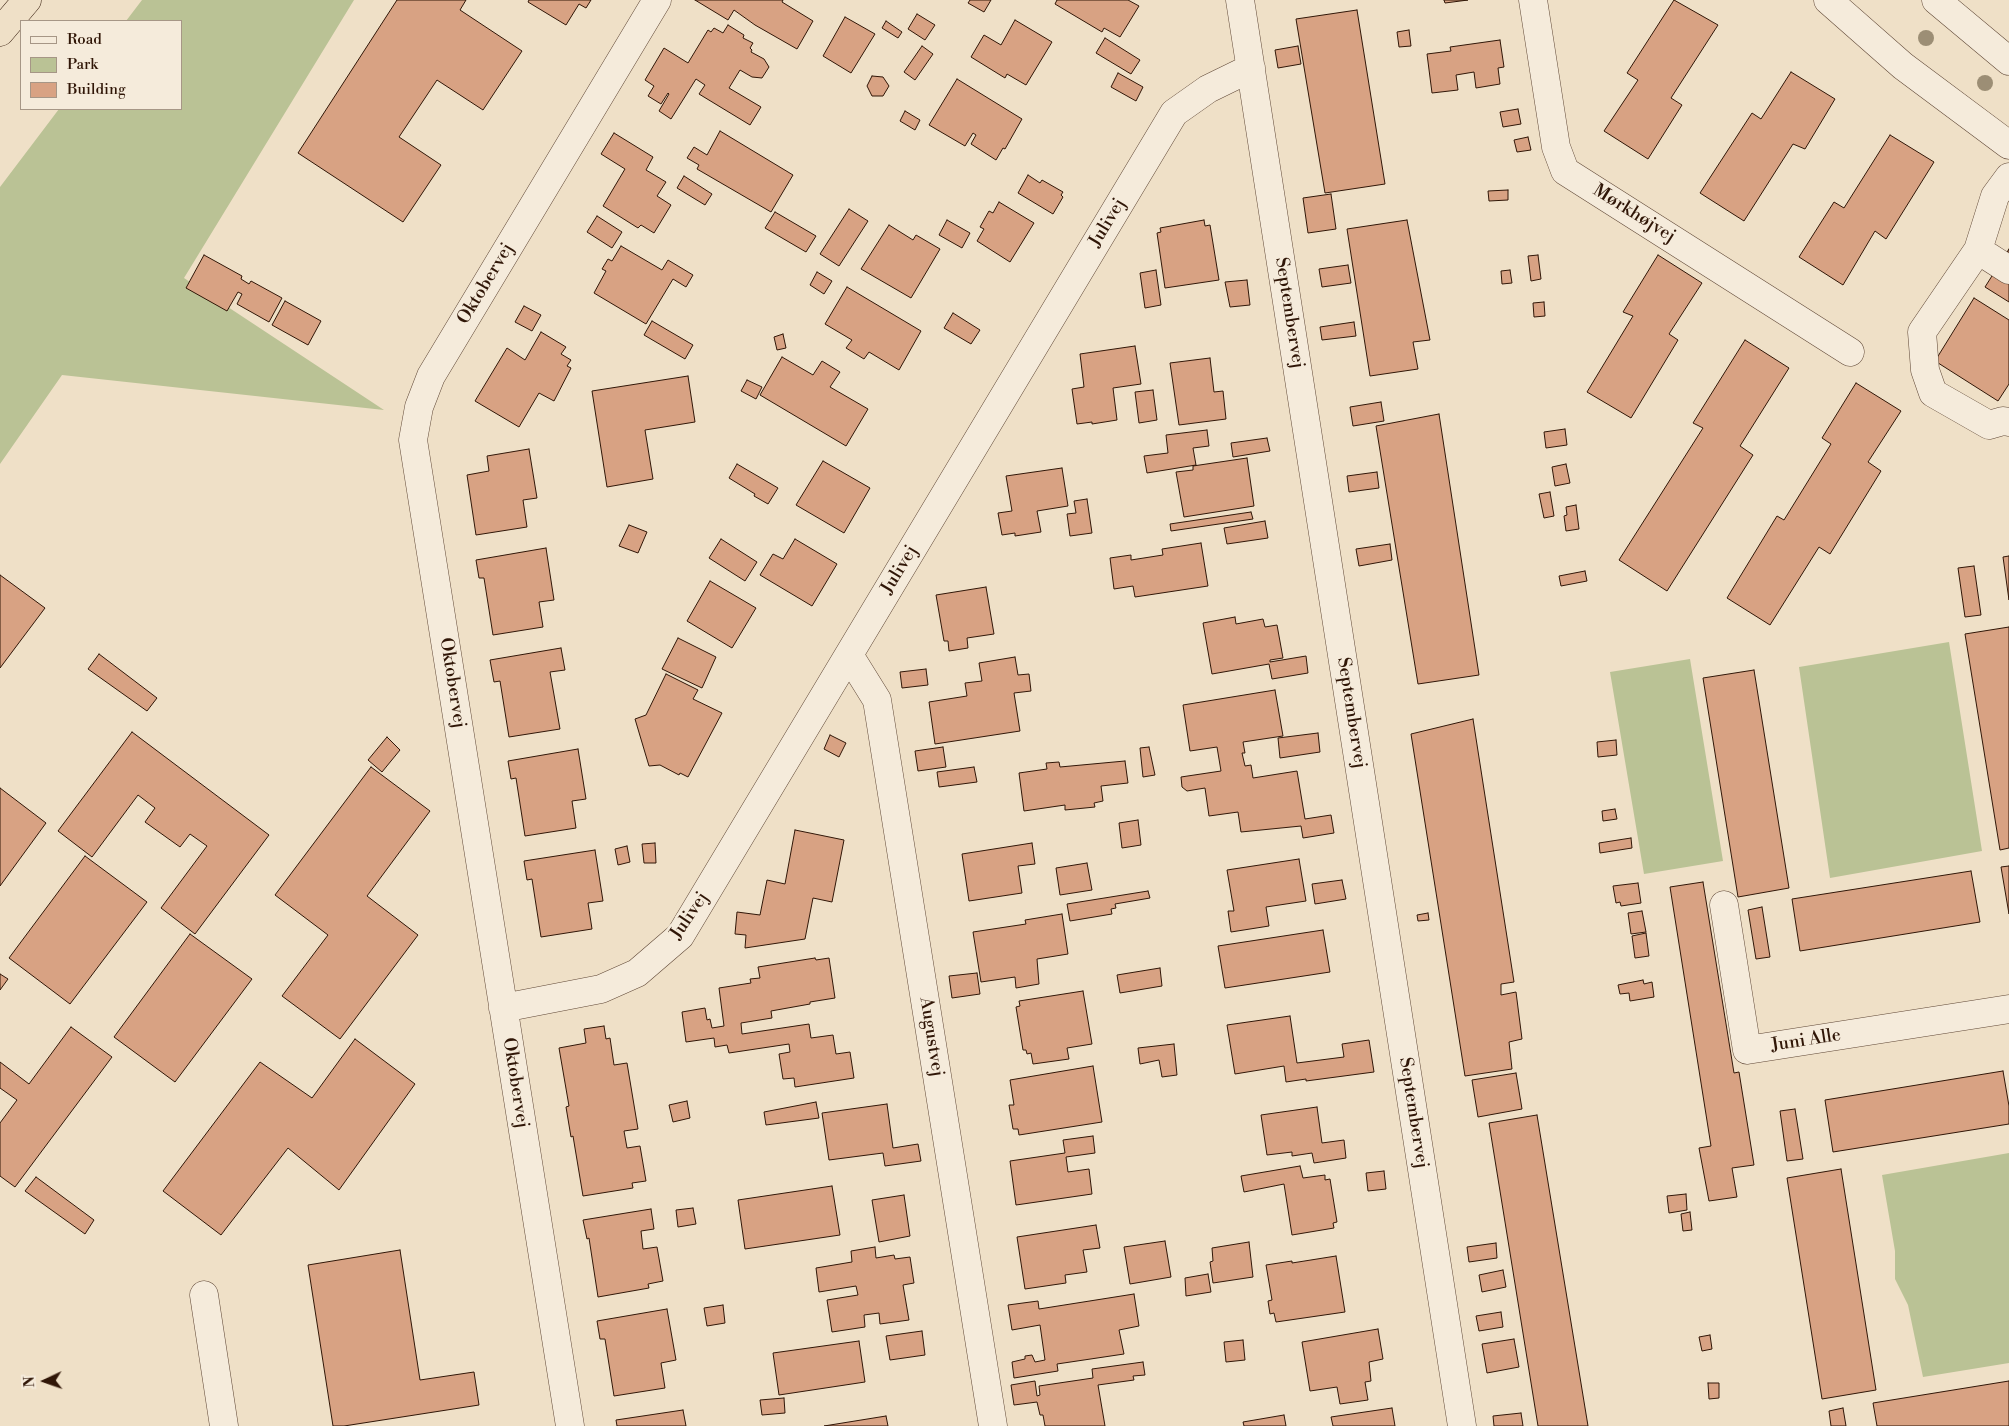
<!DOCTYPE html>
<html>
<head>
<meta charset="utf-8">
<style>
	body { margin:0 }
	#map { position:relative; width:2009px; height:1426px; overflow:hidden; background:#efe0c7; font-family:"Libre Bodoni",serif }
	canvas { display:block }
	.legend { position:absolute; left:20px; top:20px; width:162px; height:90px; box-sizing:border-box; background:#f5ebdb; border:1px solid #a69686; margin:0; padding:6px 9px; list-style:none; font-size:15px; color:#301607 }
	.legend li { display:flex; align-items:center; gap:10px; height:25px }
	.legend b { width:25px; border:1px solid #a69686 }
	.north { position:absolute; left:20px; top:1356px; width:50px; height:50px; -webkit-text-stroke:4px #f5ebdb; paint-order:stroke; rotate:267deg; font-size:14px; font-weight:700; line-height:20px; text-align:center; color:#301607 }
	.north::after { content:''; display:block; margin:auto; width:18px; height:22px; background:#301607; clip-path:polygon(50% 0,100% 100%,50% 72%,0 100%) }
</style>
</head>
<body>
<div id="map">
<canvas width="2009" height="1426"></canvas>
<ul class="legend">
<li><b style="height:6px;background:#f5ebdb"></b>Road</li>
<li><b style="height:14px;background:#bac295"></b>Park</li>
<li><b style="height:14px;background:#d8a283"></b>Building</li>
</ul>
<div class="north">N</div>
</div>
<script>
const ctx = document.querySelector('canvas').getContext('2d');
ctx.lineJoin = 'round';
function fill(path, color) { ctx.fillStyle = color; ctx.fill(path, 'evenodd'); }
const poly = rows => new Path2D(rows.map(r => 'M' + r).join(''));
function strokePath(path, color, width, dash) { ctx.strokeStyle = color; ctx.lineWidth = width; ctx.lineCap = dash ? 'butt' : 'round'; ctx.setLineDash(dash || []); ctx.stroke(path); }
function label(font, color, halo, rows, align = 'center') {
  ctx.font = font + ' "Libre Bodoni",serif'; ctx.lineWidth = 5; ctx.setLineDash([]); ctx.textBaseline = 'middle'; ctx.strokeStyle = halo; ctx.fillStyle = color; for (const [text, x, y, turn = 0] of rows) {
    ctx.save(); ctx.translate(x, y); ctx.rotate((+turn || 0) * Math.PI / 180); ctx.textAlign = isNaN(turn) ? turn : align; if (halo) ctx.strokeText(text, 0, 0); ctx.fillText(text, 0, 0); ctx.restore();
  }
}
fill(poly([
	[142,0,354,0,184,278,384,410,62,375,0,464,0,187,59,109,181,109,181,21,126,21],
	[1949,642,1982,851,1830,878,1799,667],
	[1690,659,1723,861,1644,874,1610,672],
	[2009,1153,2009,1363,1923,1377,1908,1305,1895,1279,1895,1251,1882,1175]
]), '#bac295');
const building = poly([
	[397,0,466,0,460,10,522,51,483,110,437,80,399,137,441,165,403,222,298,153,397,0],
	[529,0,591,0,586,8,579,4,566,25,528,2,529,0],
	[695,0,783,0,782,2,813,21,797,49,755,25,734,10,728,20,695,0],
	[970,0,991,0,984,12,968,3,970,0],
	[1057,0,1128,0,1139,6,1120,37,1104,28,1102,32,1055,4,1057,0],
	[1444,0,1468,0,1445,3,1444,0],
	[1674,0,1718,25,1671,98,1682,105,1648,159,1604,131,1638,80,1627,73,1674,0],
	[1357,10,1385,184,1325,193,1296,19,1357,10],
	[917,14,935,25,925,40,908,29,917,14],
	[845,17,875,34,851,73,823,56,845,17],
	[1015,20,1052,42,1026,85,1007,74,1005,78,971,57,984,35,1001,45,1015,20],
	[886,21,902,32,898,38,882,28,886,21],
	[728,25,744,35,743,38,753,43,750,48,752,50,751,52,764,59,769,67,762,78,752,77,740,70,729,88,761,107,750,125,699,94,705,85,696,79,671,119,659,111,669,94,668,93,661,104,648,96,654,86,645,80,664,48,688,63,708,30,711,32,714,28,723,33,728,25],
	[1409,30,1411,46,1399,47,1397,32,1409,30],
	[1105,38,1140,60,1131,74,1096,53,1105,38],
	[1500,40,1504,67,1498,68,1500,84,1476,88,1474,72,1456,75,1458,90,1432,93,1427,54,1451,51,1450,47,1500,40],
	[922,46,933,54,915,80,904,72,922,46],
	[1298,46,1301,64,1278,68,1275,50,1298,46],
	[1791,72,1835,99,1805,149,1793,144,1744,221,1700,193,1752,113,1761,119,1791,72],
	[1118,73,1143,87,1136,101,1111,87,1118,73],
	[872,76,883,77,889,86,883,96,872,96,867,86,872,76],
	[957,79,1022,119,1005,149,1003,148,996,160,971,144,976,135,973,133,965,146,929,125,957,79],
	[1518,109,1521,124,1503,127,1500,112,1518,109],
	[905,111,920,120,915,130,900,121,905,111],
	[720,131,793,175,771,212,697,169,699,165,687,158,694,147,707,155,720,131],
	[614,133,653,157,646,170,666,182,657,196,671,205,654,233,641,225,638,228,603,206,625,169,601,154,614,133],
	[1890,135,1934,162,1886,239,1875,231,1843,285,1799,257,1834,202,1844,208,1890,135],
	[1528,137,1531,150,1517,152,1514,140,1528,137],
	[1028,175,1040,183,1042,180,1063,192,1061,195,1063,197,1053,214,1018,193,1028,175],
	[684,176,712,194,705,205,677,188,684,176],
	[1508,190,1508,200,1489,201,1488,191,1508,190],
	[1331,194,1336,229,1308,233,1303,198,1331,194],
	[999,202,1034,223,1010,262,977,241,984,229,980,227,989,211,993,213,999,202],
	[849,209,868,221,839,266,820,254,849,209],
	[775,212,816,236,806,252,765,228,775,212],
	[597,216,622,232,612,248,587,232,597,216],
	[947,220,970,233,962,248,939,235,947,220],
	[1204,220,1205,226,1210,225,1219,280,1165,288,1157,233,1161,232,1160,228,1204,220],
	[1407,220,1430,340,1413,342,1418,369,1370,376,1347,229,1407,220],
	[889,225,913,240,916,235,940,249,911,298,861,269,889,225],
	[621,246,662,270,668,260,693,275,686,287,673,279,646,324,594,293,606,271,602,269,608,259,612,261,621,246],
	[2009,249,2009,302,1985,287,2009,249],
	[204,255,242,276,241,279,249,284,251,281,282,298,269,322,237,304,242,294,238,292,227,311,186,288,204,255],
	[1538,255,1541,279,1531,281,1528,256,1538,255],
	[1658,255,1702,283,1669,334,1678,340,1631,418,1587,392,1633,316,1623,312,1658,255],
	[1348,265,1351,283,1322,287,1319,269,1348,265],
	[1156,270,1161,305,1145,308,1140,273,1156,270],
	[1510,270,1512,283,1502,284,1501,271,1510,270],
	[817,272,832,281,824,294,810,285,817,272],
	[1247,280,1250,305,1230,307,1225,282,1247,280],
	[847,287,921,331,899,370,869,352,864,359,846,348,852,340,825,324,847,287],
	[1974,298,2009,320,2009,384,1998,401,1935,361,1974,298],
	[285,301,321,321,308,345,272,325,285,301],
	[1544,302,1545,316,1534,317,1533,303,1544,302],
	[524,306,541,315,532,331,515,322,524,306],
	[953,313,980,330,971,344,944,328,953,313],
	[652,321,693,345,685,359,644,335,652,321],
	[1354,322,1356,336,1322,340,1320,327,1354,322],
	[541,332,566,347,561,354,571,360,567,366,571,368,554,401,539,393,519,427,475,401,507,348,525,360,541,332],
	[783,334,786,348,777,350,774,337,783,334],
	[1745,340,1789,368,1740,446,1753,455,1667,591,1619,560,1703,428,1693,423,1745,340],
	[1135,346,1141,384,1113,388,1117,420,1092,424,1092,422,1077,424,1072,389,1084,387,1080,354,1135,346],
	[782,357,813,375,822,361,840,372,830,387,868,409,846,446,760,395,782,357],
	[1210,358,1214,392,1223,391,1226,419,1179,425,1170,363,1210,358],
	[688,376,695,422,645,430,653,479,607,487,592,391,688,376],
	[747,380,762,387,756,399,741,391,747,380],
	[1856,383,1901,411,1868,462,1881,471,1830,554,1819,547,1770,625,1727,598,1777,516,1784,520,1831,444,1822,438,1856,383],
	[1153,390,1157,420,1139,423,1135,392,1153,390],
	[1381,402,1384,421,1353,426,1350,407,1381,402],
	[1439,414,1479,675,1418,684,1376,426,1439,414],
	[1565,429,1567,445,1546,448,1544,432,1565,429],
	[1207,430,1209,446,1193,448,1196,465,1147,473,1144,456,1168,453,1166,435,1207,430],
	[1267,438,1270,451,1233,457,1231,443,1267,438],
	[529,449,537,498,523,500,527,527,476,535,467,475,489,471,487,456,529,449],
	[1247,458,1254,506,1184,517,1176,472,1193,470,1193,466,1247,458],
	[823,461,870,488,844,533,796,505,823,461],
	[737,464,778,488,768,504,754,496,755,494,729,478,737,464],
	[1566,464,1570,483,1555,486,1552,467,1566,464],
	[1062,468,1068,506,1037,511,1041,532,1015,536,1015,533,1002,535,998,513,1012,511,1006,476,1062,468],
	[1377,472,1379,488,1349,492,1347,476,1377,472],
	[1550,492,1554,516,1544,518,1539,494,1550,492],
	[1087,499,1092,533,1070,536,1067,514,1076,513,1074,501,1087,499],
	[1576,505,1579,529,1566,531,1564,516,1567,515,1566,507,1576,505],
	[1251,512,1253,519,1171,531,1170,524,1251,512],
	[1265,521,1268,538,1227,544,1224,528,1265,521],
	[629,525,647,532,638,553,619,546,629,525],
	[721,539,757,562,745,581,709,558,721,539],
	[795,539,837,564,812,606,760,575,773,554,783,559,795,539],
	[1201,543,1208,586,1135,597,1133,586,1114,589,1110,558,1131,555,1131,560,1163,555,1162,549,1201,543],
	[1390,544,1392,560,1359,566,1356,549,1390,544],
	[546,548,554,600,539,602,543,627,493,635,484,578,479,578,476,560,546,548],
	[2009,556,2009,600,2003,557,2009,556],
	[1974,566,1981,615,1965,617,1958,568,1974,566],
	[1585,571,1587,581,1561,586,1559,576,1585,571],
	[0,575,45,608,0,668,0,575],
	[710,581,756,608,732,648,687,621,710,581],
	[986,587,994,634,967,638,968,648,949,651,948,641,944,641,936,595,986,587],
	[1235,617,1236,624,1263,619,1265,627,1277,625,1283,658,1270,660,1270,662,1306,656,1308,673,1272,679,1269,664,1212,674,1203,623,1235,617],
	[2009,627,2009,848,2000,850,1965,634,2009,627],
	[678,638,716,657,702,688,662,669,678,638],
	[561,648,565,670,550,672,560,729,509,737,500,681,494,682,490,660,561,648],
	[99,654,157,698,147,711,88,669,99,654],
	[1015,657,1018,675,1029,674,1031,691,1014,693,1020,731,935,744,929,702,967,696,965,683,982,681,979,663,1015,657],
	[926,669,928,685,902,688,900,672,926,669],
	[1754,670,1789,888,1738,897,1703,678,1754,670],
	[666,674,698,690,693,699,722,713,688,777,680,773,679,775,660,765,649,766,635,719,646,715,666,674],
	[1275,690,1283,736,1243,742,1245,753,1242,753,1245,766,1251,765,1253,778,1297,771,1305,819,1331,815,1334,833,1303,838,1301,826,1241,832,1238,812,1209,816,1205,788,1187,791,1182,787,1181,777,1221,771,1217,747,1190,751,1183,705,1275,690],
	[1473,719,1514,982,1501,984,1501,995,1516,992,1522,1039,1509,1042,1512,1069,1465,1076,1411,734,1473,719],
	[132,732,269,835,195,934,161,908,207,846,190,834,180,847,145,822,155,808,138,795,92,857,58,831,132,732],
	[1318,733,1320,752,1280,758,1278,738,1318,733],
	[830,735,846,743,839,757,824,749,830,735],
	[387,737,400,750,382,772,368,760,387,737],
	[1616,740,1617,755,1598,757,1597,742,1616,740],
	[943,747,946,767,918,771,915,751,943,747],
	[1149,747,1155,775,1143,777,1140,748,1149,747],
	[578,749,586,799,572,801,576,828,525,836,516,778,511,779,508,761,578,749],
	[1125,761,1128,783,1101,786,1103,801,1094,803,1095,807,1065,810,1065,805,1024,811,1019,773,1047,769,1046,763,1059,762,1060,767,1125,761],
	[371,767,430,811,367,896,418,935,340,1039,282,996,328,935,275,895,371,767],
	[974,767,977,782,939,787,937,772,974,767],
	[0,788,46,823,0,886,0,788],
	[1615,809,1617,819,1603,821,1602,811,1615,809],
	[1138,820,1141,845,1122,848,1119,823,1138,820],
	[795,830,844,840,832,902,813,898,805,939,745,948,746,935,735,934,737,912,760,915,767,880,785,884,795,830],
	[1631,838,1632,848,1600,853,1599,843,1631,838],
	[655,843,656,863,644,863,642,844,655,843],
	[1032,843,1035,864,1018,866,1022,893,969,901,962,854,1032,843],
	[627,846,630,862,618,865,615,849,627,846],
	[595,850,603,901,588,903,592,929,541,937,532,879,527,880,524,861,595,850],
	[85,856,147,902,70,1004,9,958,85,856],
	[1299,859,1306,901,1266,907,1269,926,1231,932,1228,911,1234,911,1227,870,1299,859],
	[1087,863,1092,890,1060,895,1056,868,1087,863],
	[2009,866,2009,914,2001,867,2009,866],
	[1971,871,1980,922,1800,951,1792,899,1971,871],
	[1342,880,1346,899,1315,904,1312,884,1342,880],
	[1703,882,1734,1073,1739,1072,1754,1165,1732,1168,1737,1197,1709,1201,1699,1148,1711,1146,1670,887,1703,882],
	[1638,883,1641,903,1621,906,1620,902,1616,903,1613,886,1638,883],
	[1148,891,1150,898,1115,904,1116,908,1111,909,1112,914,1070,921,1067,904,1148,891],
	[1762,907,1770,957,1756,959,1748,910,1762,907],
	[1642,911,1646,932,1631,934,1628,913,1642,911],
	[1428,913,1429,920,1418,921,1417,915,1428,913],
	[1062,914,1068,954,1037,959,1039,984,1016,988,1015,977,981,982,973,932,1026,924,1025,920,1062,914],
	[1323,930,1330,972,1225,988,1218,946,1323,930],
	[1646,933,1649,956,1635,958,1632,936,1646,933],
	[190,934,252,979,175,1082,114,1037,190,934],
	[815,958,816,960,829,958,835,998,810,1002,810,1004,771,1011,772,1018,741,1023,742,1034,809,1024,811,1038,833,1035,836,1054,850,1052,854,1078,795,1087,794,1078,783,1079,779,1054,790,1052,789,1044,729,1053,727,1045,715,1047,714,1038,686,1042,682,1012,705,1008,707,1020,710,1019,712,1028,724,1026,719,988,751,983,750,979,760,978,758,967,815,958],
	[1160,968,1162,986,1120,993,1117,975,1160,968],
	[977,973,980,994,952,998,949,976,977,973],
	[0,974,8,979,0,990,0,974],
	[1643,980,1644,984,1652,982,1654,997,1630,1001,1629,993,1620,994,1618,985,1643,980],
	[1083,991,1092,1044,1067,1048,1069,1059,1033,1064,1031,1053,1027,1054,1026,1050,1023,1050,1016,1007,1020,1006,1019,1001,1083,991],
	[1290,1016,1297,1063,1344,1057,1342,1044,1369,1040,1374,1072,1306,1081,1306,1079,1286,1082,1284,1066,1235,1074,1227,1025,1290,1016],
	[604,1026,606,1039,610,1038,614,1065,627,1063,638,1129,624,1131,627,1148,640,1146,646,1181,632,1183,633,1188,583,1196,573,1136,571,1137,566,1107,569,1106,559,1048,586,1043,584,1029,604,1026],
	[71,1027,112,1057,15,1187,0,1176,0,1123,17,1100,0,1088,0,1062,29,1084,71,1027],
	[355,1039,415,1084,339,1190,288,1148,221,1235,163,1191,260,1062,312,1098,355,1039],
	[1174,1044,1177,1075,1162,1077,1159,1060,1140,1064,1138,1048,1174,1044],
	[1093,1066,1102,1122,1019,1135,1018,1129,1013,1129,1009,1105,1014,1105,1010,1080,1093,1066],
	[2003,1071,2009,1106,2009,1124,1833,1152,1825,1100,2003,1071],
	[1516,1073,1522,1109,1478,1117,1472,1080,1516,1073],
	[687,1101,690,1118,673,1122,669,1105,687,1101],
	[816,1102,819,1118,766,1125,764,1112,816,1102],
	[887,1104,893,1148,918,1144,921,1161,885,1166,883,1153,829,1160,822,1113,887,1104],
	[1317,1107,1322,1143,1344,1140,1346,1158,1314,1163,1312,1153,1292,1156,1292,1152,1267,1155,1261,1115,1317,1107],
	[1795,1109,1803,1159,1787,1161,1780,1111,1795,1109],
	[1537,1115,1588,1426,1538,1426,1489,1123,1537,1115],
	[1093,1136,1095,1153,1066,1157,1068,1172,1089,1169,1092,1194,1016,1205,1010,1161,1065,1153,1063,1140,1093,1136],
	[1300,1166,1303,1178,1325,1175,1325,1180,1330,1179,1337,1222,1333,1223,1334,1228,1292,1235,1284,1184,1244,1192,1241,1176,1300,1166],
	[1841,1169,1876,1390,1822,1399,1787,1178,1841,1169],
	[1384,1171,1386,1189,1368,1191,1366,1173,1384,1171],
	[36,1177,94,1220,85,1234,25,1191,36,1177],
	[832,1186,840,1235,745,1249,738,1200,832,1186],
	[1686,1194,1687,1210,1669,1213,1667,1196,1686,1194],
	[904,1195,910,1236,879,1242,872,1200,904,1195],
	[693,1208,696,1224,678,1227,676,1210,693,1208],
	[651,1209,654,1229,641,1231,643,1249,657,1247,663,1281,648,1284,649,1288,598,1297,589,1238,587,1239,583,1220,651,1209],
	[1690,1212,1692,1230,1683,1231,1681,1214,1690,1212],
	[1096,1225,1100,1248,1083,1250,1087,1272,1065,1275,1066,1283,1025,1289,1017,1237,1096,1225],
	[1165,1241,1171,1277,1130,1284,1124,1247,1165,1241],
	[1249,1242,1253,1277,1213,1283,1210,1262,1213,1261,1212,1248,1249,1242],
	[1496,1243,1497,1258,1469,1262,1467,1247,1496,1243],
	[875,1247,876,1258,894,1255,895,1259,910,1257,914,1283,903,1285,909,1320,880,1324,879,1313,864,1315,865,1327,832,1332,827,1300,858,1295,856,1286,819,1292,816,1268,852,1262,851,1251,875,1247],
	[400,1250,420,1380,474,1372,479,1405,344,1426,333,1426,308,1265,400,1250],
	[1336,1256,1345,1312,1276,1322,1274,1313,1270,1314,1268,1301,1272,1300,1266,1265,1292,1261,1292,1263,1336,1256],
	[1503,1270,1506,1287,1482,1292,1479,1275,1503,1270],
	[1208,1274,1211,1292,1186,1296,1185,1278,1208,1274],
	[1134,1294,1139,1326,1119,1330,1124,1354,1057,1364,1058,1371,1014,1378,1012,1362,1025,1359,1025,1356,1032,1355,1035,1362,1045,1360,1040,1325,1012,1330,1008,1305,1038,1301,1039,1309,1134,1294],
	[723,1305,725,1323,707,1326,704,1308,723,1305],
	[667,1309,676,1360,661,1363,665,1388,614,1396,605,1339,600,1339,597,1321,667,1309],
	[1501,1312,1503,1327,1479,1331,1476,1316,1501,1312],
	[1378,1329,1383,1359,1369,1362,1371,1381,1365,1382,1368,1400,1340,1404,1337,1387,1310,1391,1302,1342,1378,1329],
	[922,1331,925,1355,890,1360,886,1336,922,1331],
	[1710,1335,1712,1349,1702,1351,1699,1337,1710,1335],
	[1514,1339,1519,1367,1487,1373,1482,1344,1514,1339],
	[1243,1340,1245,1360,1226,1362,1224,1342,1243,1340],
	[859,1341,865,1382,779,1395,773,1353,859,1341],
	[1143,1362,1145,1375,1133,1376,1134,1380,1098,1385,1105,1426,1045,1426,1043,1415,1040,1415,1037,1402,1014,1405,1011,1385,1035,1381,1037,1396,1040,1395,1039,1386,1093,1378,1092,1369,1143,1362],
	[2009,1381,2009,1426,1877,1426,1873,1403,2009,1381],
	[1708,1383,1719,1383,1719,1398,1709,1399,1708,1383],
	[784,1398,785,1413,762,1415,760,1400,784,1398],
	[1392,1408,1395,1426,1333,1426,1331,1417,1392,1408],
	[1843,1408,1846,1426,1831,1426,1829,1411,1843,1408],
	[683,1410,686,1426,617,1426,616,1420,683,1410],
	[1521,1413,1523,1426,1494,1426,1493,1416,1521,1413],
	[1284,1415,1286,1426,1244,1426,1243,1422,1284,1415],
	[886,1416,888,1426,824,1426,886,1416]
]);
fill(building, '#d8a283');
strokePath(building, '#301607', 1);
const minor = poly([
	[1240,0,1462,1426],
	[1533,0,1556,147,1565,171,1850,352],
	[1828,0,1903,66,2009,145],
	[1936,0,2009,61],
	[2009,177,1995,196,1978,250,1922,332,1925,370,1933,393,1989,425,2003,421,2009,422],
	[1978,250,2009,270],
	[849,655,877,700,993,1426],
	[1724,905,1747,1050,2009,1009],
	[503,1008,601,989,637,973,680,936,1174,113,1208,89,1251,68],
	[204,1295,224,1426],
	[570,1426,413,440,419,407,431,376,657,0]
]);
const highway = poly([
	[0,32,27,0]
]);
strokePath(minor, '#604837', 29);
strokePath(highway, '#301607', 29);
strokePath(minor, '#f5ebdb', 28);
strokePath(highway, '#efe0c7', 28);
ctx.fillStyle = '#9c8e75';
for (const [x, y] of [
	[1926,38],
	[1985,83]
]) { ctx.beginPath(); ctx.arc(x, y, 8, 0, 2 * Math.PI); ctx.fill(); }
label('18px', '#301607', '#f5ebdb', [
	["Mørkhøjvej",1634,214,32],
	["Julivej",1108,223,-59],
	["Oktobervej",486,284,-59],
	["Septembervej",1289,313,81],
	["Julivej",900,570,-59],
	["Oktobervej",452,683,81],
	["Septembervej",1351,713,81],
	["Julivej",690,916,-56],
	["Augustvej",931,1037,81],
	["Juni Alle",1806,1041,-9],
	["Oktobervej",515,1083,81],
	["Septembervej",1413,1113,81]
]);
</script>
</body>
</html>
